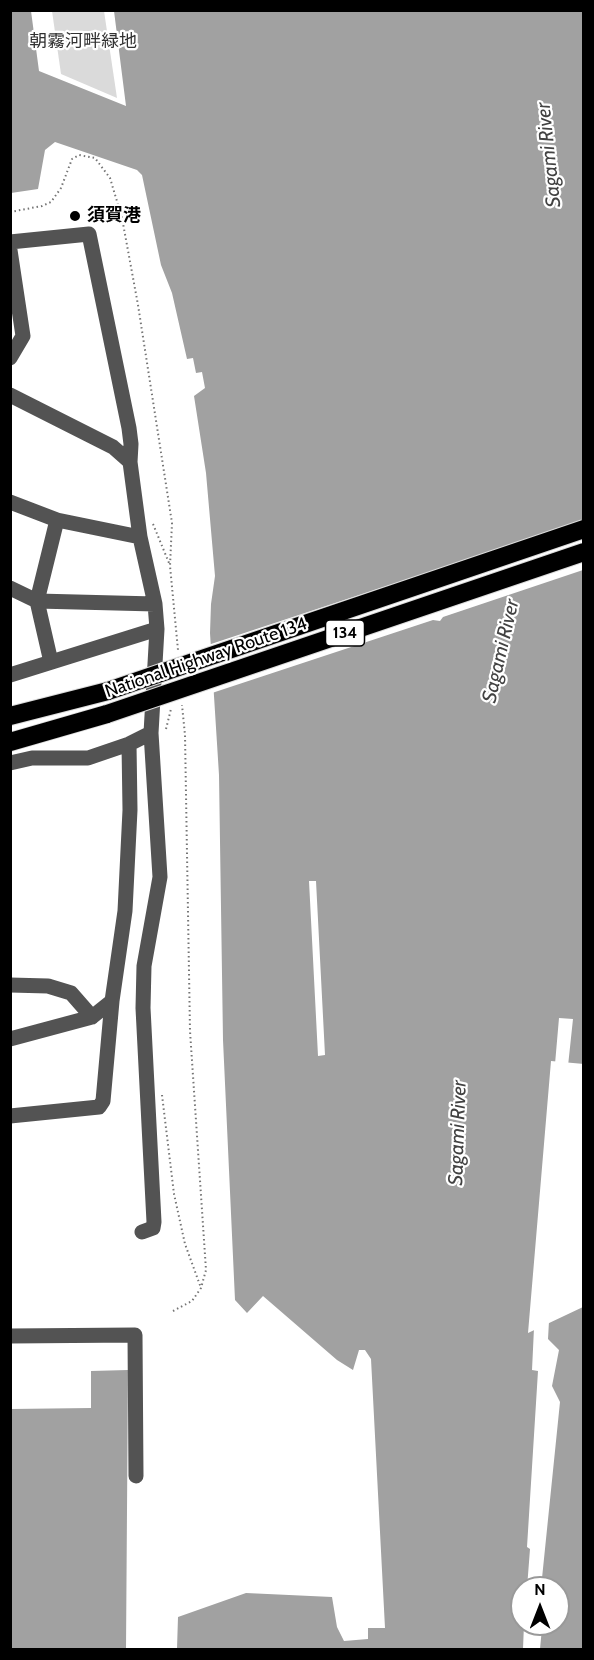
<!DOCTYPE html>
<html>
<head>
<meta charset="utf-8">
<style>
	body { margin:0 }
	#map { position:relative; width:594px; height:1660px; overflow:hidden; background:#fff; font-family:Cabin,sans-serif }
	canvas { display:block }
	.frame { position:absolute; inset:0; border:12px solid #000; pointer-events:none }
	.north { position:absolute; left:510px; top:1576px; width:60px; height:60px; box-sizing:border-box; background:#fff; border:2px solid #999; border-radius:50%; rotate:0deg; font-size:16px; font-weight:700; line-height:24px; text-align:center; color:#000 }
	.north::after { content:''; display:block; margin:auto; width:21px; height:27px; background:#000; clip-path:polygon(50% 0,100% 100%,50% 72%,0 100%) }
</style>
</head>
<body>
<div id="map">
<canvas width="594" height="1660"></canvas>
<div class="frame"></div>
<div class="north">N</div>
</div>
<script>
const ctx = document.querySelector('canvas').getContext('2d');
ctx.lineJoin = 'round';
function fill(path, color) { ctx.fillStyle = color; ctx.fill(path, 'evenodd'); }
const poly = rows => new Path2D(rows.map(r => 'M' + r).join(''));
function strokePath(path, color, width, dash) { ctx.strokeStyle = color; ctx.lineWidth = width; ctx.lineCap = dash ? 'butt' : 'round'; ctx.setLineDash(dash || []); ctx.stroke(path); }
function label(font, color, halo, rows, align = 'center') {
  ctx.font = font + ' Cabin,"Noto Sans JP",sans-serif'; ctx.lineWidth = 4.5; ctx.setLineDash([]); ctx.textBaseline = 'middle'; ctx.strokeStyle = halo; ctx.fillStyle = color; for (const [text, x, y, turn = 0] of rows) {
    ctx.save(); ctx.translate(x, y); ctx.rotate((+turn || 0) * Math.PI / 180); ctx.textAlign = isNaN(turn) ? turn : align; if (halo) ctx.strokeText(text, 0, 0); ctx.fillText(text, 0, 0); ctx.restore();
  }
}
fill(poly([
	[52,11,104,11,117,98,61,74]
]), '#dadada');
fill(poly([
	[10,11,31,11,39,71,126,106,114,11,583,11,584,1064,551,1061,528,1333,583,1307,583,1649,177,1649,178,1617,246,1593,332,1597,337,1627,344,1641,368,1639,368,1628,385,1628,371,1359,365,1350,359,1350,353,1370,337,1360,263,1296,247,1313,235,1300,223,1040,219,775,210,633,211,604,215,576,206,473,194,396,205,388,202,372,196,373,193,358,187,359,172,293,161,265,142,175,137,170,55,142,45,150,38,189,11,193],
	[522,1588,558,1588,558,1624,522,1624],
	[128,1370,126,1649,11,1650,11,1409,91,1408,91,1371]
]), '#a1a1a1');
fill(poly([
	[583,521,583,570,443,617,440,621,433,620,212,693,208,645],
	[309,881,316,881,325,1055,318,1056],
	[559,1018,573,1019,568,1066,555,1064],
	[551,1099,536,1277,538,1224],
	[549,1321,548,1339,559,1350,552,1386,560,1402,541,1588,527,1588,530,1549,527,1547,538,1371,532,1370,534,1328],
	[524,1624,539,1624,538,1628,542,1628,540,1649,523,1649]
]), '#fff');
const highway = poly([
	[10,716,108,691],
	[10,742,107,714]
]);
strokePath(highway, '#dbdbdb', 20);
strokePath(poly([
	[10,212,42,206,51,202,61,188,72,159,79,155,95,158,110,178,122,218,138,305,172,523,170,566,178,650],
	[153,524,169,563],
	[166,729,171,709],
	[162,1095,174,1194,185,1244,201,1288],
	[173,1311,192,1301,201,1288,206,1270,190,1031,185,735,182,705]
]), '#757575', 2, [1.5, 3]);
strokePath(poly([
	[10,242,89,234,129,428,131,444,130,462,140,537,155,604,157,629,151,733,160,877,144,966,143,1008,154,1222,153,1228,142,1232],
	[10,250,23,336,10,358],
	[10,395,113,447,130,462],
	[10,502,57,520,140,537],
	[10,588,37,601,155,604],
	[51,662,37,601,57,520],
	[10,675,157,629],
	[10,763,32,758,88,758,129,744,151,733],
	[10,985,48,986,71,993,92,1017],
	[10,1039,92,1017,112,1001],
	[10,1116,99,1107,103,1101,112,1001,125,911,130,810,129,744],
	[10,1336,135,1335,136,1476]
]), '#535353', 15);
strokePath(highway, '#000', 18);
const highwayBridge = poly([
	[108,691,584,529],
	[107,714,584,552]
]);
strokePath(highwayBridge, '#dbdbdb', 20, []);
strokePath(highwayBridge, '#000', 18);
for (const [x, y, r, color] of [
	[75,216,6,"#000"]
]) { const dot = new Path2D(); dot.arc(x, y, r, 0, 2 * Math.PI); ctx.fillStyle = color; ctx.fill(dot); strokePath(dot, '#fff', 2); }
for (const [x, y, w] of [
	[345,633,39]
]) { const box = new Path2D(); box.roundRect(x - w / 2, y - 13, w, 26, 4.5); ctx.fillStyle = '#fff'; ctx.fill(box); strokePath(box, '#000', 1.5); }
label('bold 16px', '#000', null, [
	["134",345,633]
]);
label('18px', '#313131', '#fff', [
	["朝霧河畔緑地",83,42]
]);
label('bold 18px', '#000', '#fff', [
	["須賀港",87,216]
], 'left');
label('18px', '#000', '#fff', [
	["National Highway Route 134",206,658,-19]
]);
label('italic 20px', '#424242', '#fff', [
	["Sagami River",549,155,-96],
	["Sagami River",501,651,-77],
	["Sagami River",458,1133,-88]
]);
</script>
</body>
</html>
